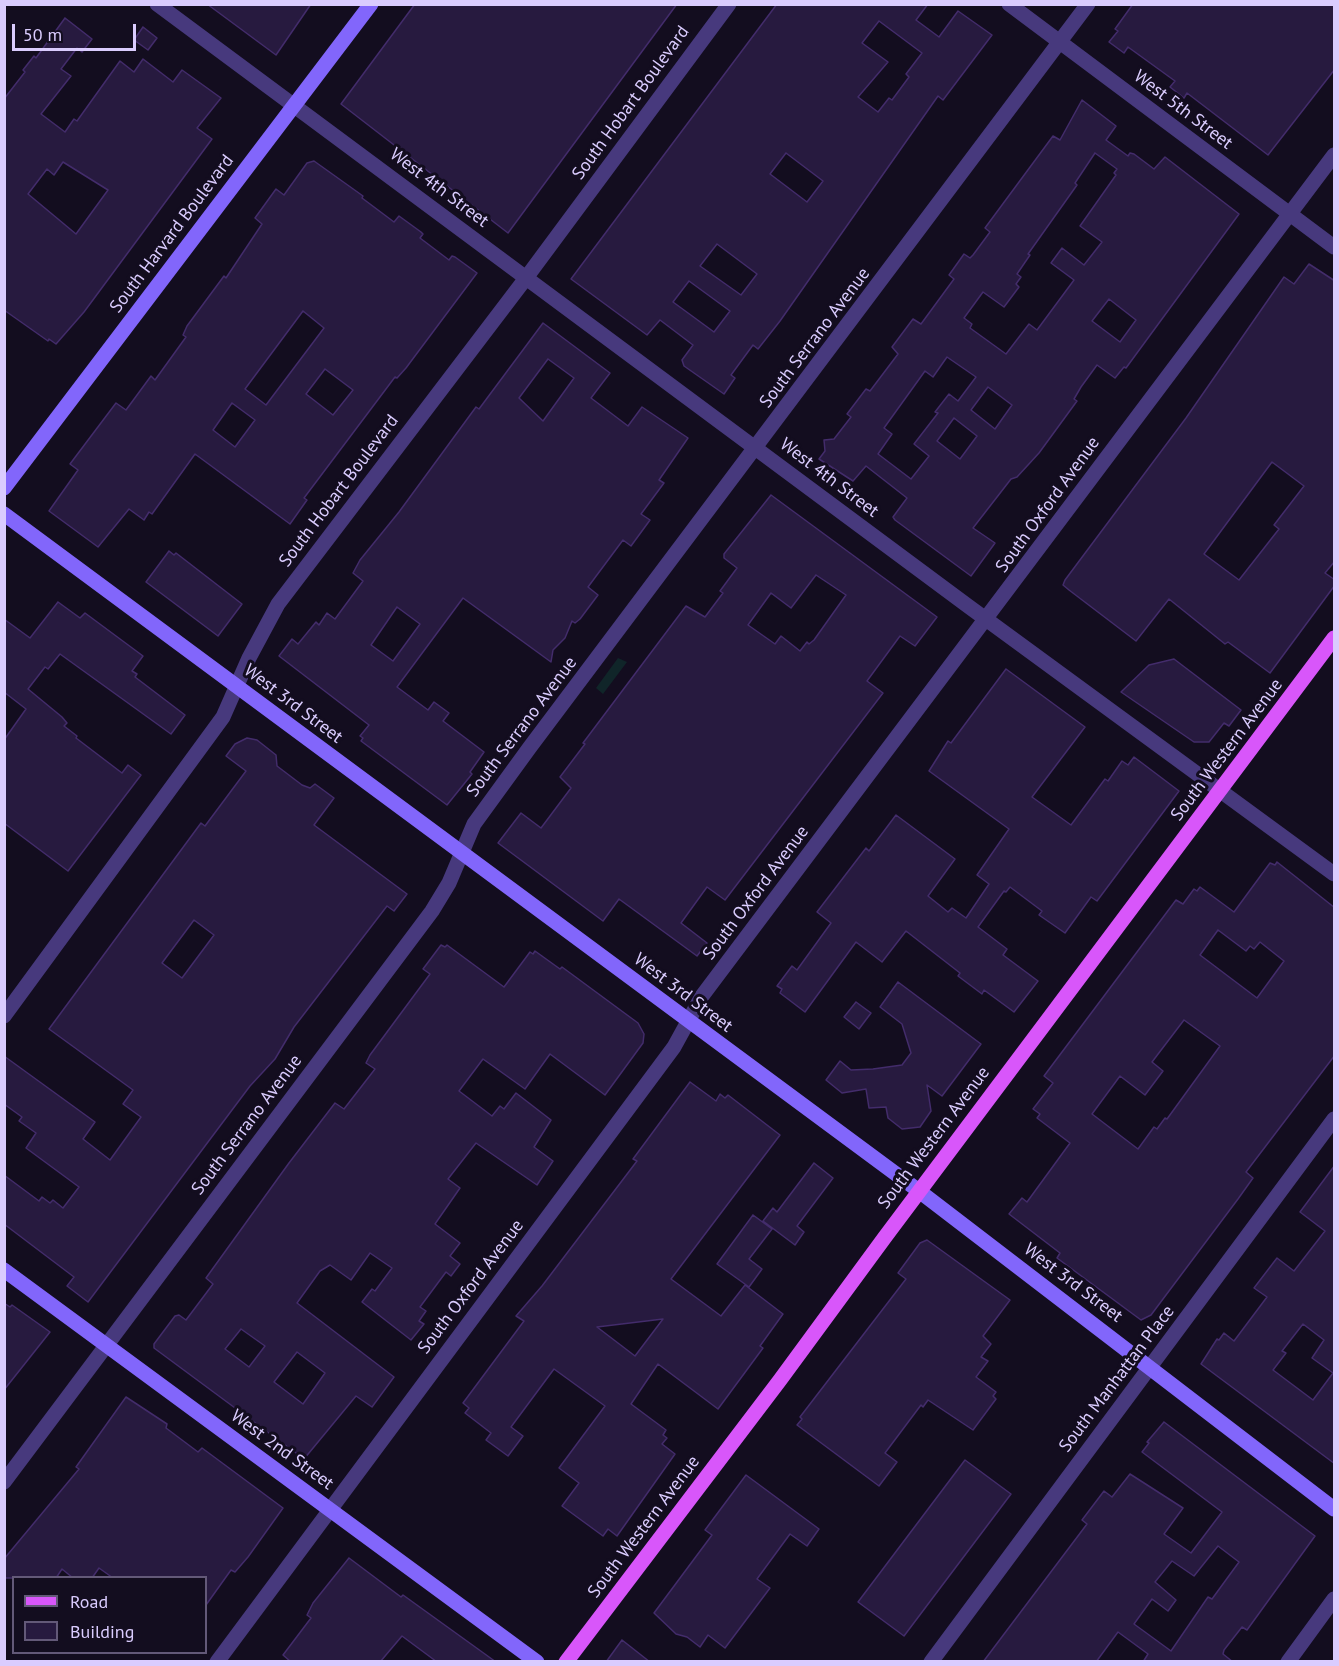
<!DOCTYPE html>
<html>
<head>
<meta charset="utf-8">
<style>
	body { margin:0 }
	#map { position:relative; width:1339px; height:1666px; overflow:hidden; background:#130d1f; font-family:"PT Sans",sans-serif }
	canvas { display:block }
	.frame { position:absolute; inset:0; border:6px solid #daccfe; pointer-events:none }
	.legend { position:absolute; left:12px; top:1576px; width:195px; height:78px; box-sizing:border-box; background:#130d1f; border:2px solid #635978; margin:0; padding:8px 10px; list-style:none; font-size:18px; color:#daccfe }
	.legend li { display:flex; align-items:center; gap:12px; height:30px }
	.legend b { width:30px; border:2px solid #635978 }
	.scale { position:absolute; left:12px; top:24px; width:124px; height:27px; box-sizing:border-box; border:3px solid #daccfe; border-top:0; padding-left:8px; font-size:18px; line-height:21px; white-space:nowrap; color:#daccfe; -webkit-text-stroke:4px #130d1f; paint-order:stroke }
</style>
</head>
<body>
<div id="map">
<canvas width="1339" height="1666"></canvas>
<div class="frame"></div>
<ul class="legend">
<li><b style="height:8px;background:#d856fa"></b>Road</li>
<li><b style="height:16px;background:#271a3f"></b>Building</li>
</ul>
<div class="scale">50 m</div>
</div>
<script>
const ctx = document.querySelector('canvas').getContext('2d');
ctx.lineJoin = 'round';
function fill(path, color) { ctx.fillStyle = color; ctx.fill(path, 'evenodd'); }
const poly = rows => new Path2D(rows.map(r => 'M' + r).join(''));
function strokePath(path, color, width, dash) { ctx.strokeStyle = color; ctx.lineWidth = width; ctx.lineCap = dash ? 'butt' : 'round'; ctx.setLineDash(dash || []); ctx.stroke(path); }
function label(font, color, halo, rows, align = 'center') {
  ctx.font = font + ' "PT Sans",sans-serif'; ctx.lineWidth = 6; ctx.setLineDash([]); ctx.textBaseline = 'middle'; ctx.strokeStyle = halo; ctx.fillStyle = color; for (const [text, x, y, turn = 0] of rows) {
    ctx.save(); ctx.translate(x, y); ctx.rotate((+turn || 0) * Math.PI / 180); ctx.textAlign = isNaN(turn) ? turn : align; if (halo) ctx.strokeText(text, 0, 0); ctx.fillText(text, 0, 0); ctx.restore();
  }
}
fill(poly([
	[618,658,627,662,603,694,596,688]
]), '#102529');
const building = poly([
	[207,4,311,4,276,55,207,4],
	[415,4,677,4,508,233,341,104,415,4],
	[777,4,928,4,916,20,939,37,958,11,992,35,943,100,938,96,780,321,758,349,753,345,731,375,735,378,724,394,684,366,682,360,693,345,660,320,647,335,571,279,777,4],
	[879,21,922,53,906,74,909,77,892,100,889,98,878,112,858,97,888,62,862,43,879,21],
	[786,153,823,181,807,202,770,174,786,153],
	[717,244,757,274,741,295,700,266,717,244],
	[689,281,730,311,714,332,673,302,689,281],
	[1133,4,1335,4,1335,69,1268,155,1187,93,1184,98,1170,87,1175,81,1128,47,1124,53,1109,42,1118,31,1115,29,1133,4],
	[65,18,92,39,82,52,77,48,61,69,71,76,41,114,65,132,74,119,77,121,120,61,134,72,143,59,173,82,182,70,221,98,197,128,212,139,84,312,56,344,49,339,48,341,4,310,4,99,25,72,23,70,34,56,36,58,65,18],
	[63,162,108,190,76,234,28,194,47,169,54,175,63,162],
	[143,27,157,38,148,50,134,40,143,27],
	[1082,100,1116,126,1106,140,1128,156,1130,153,1134,154,1154,169,1165,157,1239,214,1126,368,1124,367,1115,378,1097,365,1081,387,1074,399,1077,401,1039,453,1017,477,1011,479,973,528,995,543,971,576,895,520,893,517,907,498,866,466,853,481,819,459,825,451,824,440,834,439,851,417,847,414,866,389,870,391,898,354,892,347,913,319,921,324,954,279,949,275,964,254,970,258,973,255,990,232,985,228,1053,136,1060,140,1082,100],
	[1095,153,1117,169,1114,173,1116,175,1080,226,1102,242,1084,265,1062,248,1051,263,1074,280,1037,330,1029,324,1006,354,970,328,972,324,964,318,983,292,1004,307,1019,287,1016,284,1021,277,1017,274,1030,255,1028,254,1077,185,1075,183,1095,153],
	[1109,299,1136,320,1120,342,1092,321,1109,299],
	[947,357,976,377,958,401,949,394,935,412,938,413,914,444,929,456,911,479,878,454,892,434,884,428,925,371,933,377,947,357],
	[988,387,1012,405,995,429,971,410,988,387],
	[954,418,977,436,960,459,937,441,954,418],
	[314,161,363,196,362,198,394,222,399,216,421,232,423,234,420,238,449,260,452,256,455,257,477,273,406,368,397,378,395,377,304,498,307,500,290,524,195,454,152,514,149,512,144,520,129,509,98,547,49,511,78,470,70,464,116,403,126,410,151,376,155,380,186,337,183,335,187,326,224,276,226,278,262,224,255,218,276,189,284,195,307,163,314,161],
	[303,311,324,328,266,405,245,389,303,311],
	[325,369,353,390,333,415,306,394,325,369],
	[232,403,255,420,235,447,213,430,232,403],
	[1309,264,1335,281,1335,561,1325,573,1335,580,1335,585,1270,673,1228,642,1225,644,1169,599,1136,641,1069,590,1063,585,1065,580,1186,418,1284,277,1294,284,1309,264],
	[1272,462,1304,486,1274,525,1279,529,1239,580,1204,554,1272,462],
	[543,323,610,373,591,398,628,426,642,407,688,438,659,480,664,483,641,514,650,520,631,546,623,540,588,587,598,595,580,619,575,623,572,621,565,638,553,650,551,662,463,598,397,687,428,710,434,702,449,713,443,721,484,752,470,772,472,774,447,805,361,741,363,738,360,736,369,725,279,656,292,639,298,644,316,622,319,625,327,613,335,619,363,581,353,573,360,560,399,512,476,407,479,409,543,323],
	[548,359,574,378,543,421,519,398,548,359],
	[397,607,420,624,393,661,371,645,397,607],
	[771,495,937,617,915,646,900,636,867,681,883,693,725,900,707,887,681,923,707,943,697,956,619,899,603,921,498,843,521,813,541,828,571,788,560,777,585,744,583,743,686,606,705,617,723,593,720,591,737,568,724,558,724,554,771,495],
	[816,575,846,595,814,640,809,644,807,642,800,651,781,636,775,644,748,625,771,593,791,608,816,575],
	[169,551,174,555,176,553,242,604,218,636,146,582,169,551],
	[58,602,80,618,85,613,143,656,132,671,137,674,135,677,185,715,171,734,60,654,48,669,45,667,28,689,62,717,67,723,64,726,77,736,76,738,122,773,128,765,141,775,68,871,4,823,4,740,26,709,4,692,4,619,30,638,58,602],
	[1174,659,1241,710,1229,726,1224,723,1209,742,1194,742,1121,692,1149,665,1174,659],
	[1006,669,1085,727,1032,797,1071,825,1105,779,1108,781,1122,761,1128,765,1134,757,1179,791,1097,901,1091,897,1065,933,1039,915,1042,911,1010,887,1006,892,1004,891,978,927,1007,949,1003,955,1038,981,1014,1012,984,990,982,994,958,976,960,973,906,931,882,962,856,942,805,1012,780,993,782,989,777,986,792,966,797,970,831,923,817,912,866,848,869,851,896,815,955,859,928,896,948,912,952,908,966,918,989,884,977,875,1009,829,929,771,948,741,951,743,1006,669],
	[247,738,257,740,276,755,277,766,302,785,310,788,315,784,334,798,314,825,407,894,394,911,387,906,294,1027,275,1059,250,1086,88,1302,67,1286,74,1277,4,1224,4,1175,39,1201,42,1197,50,1203,53,1200,63,1208,79,1187,26,1148,36,1133,19,1121,22,1117,4,1104,4,1056,95,1122,83,1139,110,1160,141,1117,123,1104,133,1090,49,1029,201,823,205,826,246,771,226,756,235,744,247,738],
	[194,920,214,935,182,978,162,963,194,920],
	[1277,862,1335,908,1335,1055,1246,1172,1253,1178,1238,1199,1151,1315,1141,1320,1057,1258,1060,1253,1009,1214,1022,1198,1027,1202,1070,1143,1037,1118,1040,1114,1033,1109,1053,1083,1044,1076,1176,900,1183,904,1194,889,1197,891,1200,887,1234,912,1270,863,1275,865,1277,862],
	[1218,930,1246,951,1250,946,1254,949,1260,942,1284,961,1257,998,1200,955,1218,930],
	[1184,1020,1220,1046,1167,1119,1165,1118,1157,1129,1154,1127,1138,1149,1092,1114,1120,1076,1145,1095,1163,1071,1152,1062,1184,1020],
	[441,945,445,947,447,945,504,987,530,952,533,954,535,951,560,969,562,967,638,1023,644,1034,643,1043,605,1095,550,1054,525,1089,483,1059,459,1091,492,1116,500,1106,504,1109,516,1093,551,1120,534,1147,553,1161,537,1185,476,1143,448,1179,460,1188,435,1224,460,1243,450,1256,460,1264,451,1276,446,1272,420,1307,426,1311,419,1321,424,1324,411,1340,362,1302,372,1289,375,1291,392,1268,370,1253,351,1280,330,1265,320,1271,297,1303,394,1377,372,1407,356,1396,304,1459,154,1348,154,1344,175,1316,179,1315,186,1320,213,1284,206,1278,289,1163,335,1103,344,1109,375,1069,366,1063,370,1055,430,974,423,969,441,945],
	[241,1329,265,1346,249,1367,225,1349,241,1329],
	[297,1352,325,1373,303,1404,274,1382,297,1352],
	[898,982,981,1044,942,1096,927,1085,931,1111,920,1127,902,1129,888,1118,886,1107,869,1108,866,1089,842,1093,826,1080,840,1061,851,1070,873,1069,902,1065,911,1053,902,1024,880,1007,898,982],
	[856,1002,871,1013,859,1029,844,1017,856,1002],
	[690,1082,716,1101,720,1094,725,1098,728,1095,780,1135,671,1279,721,1316,745,1285,783,1314,760,1346,763,1348,718,1409,658,1364,631,1404,666,1430,663,1435,667,1438,662,1444,675,1454,617,1536,608,1529,603,1536,562,1506,579,1483,559,1468,605,1406,554,1369,511,1427,523,1436,508,1456,486,1440,491,1433,465,1413,469,1408,463,1403,524,1321,516,1316,542,1286,637,1161,633,1159,690,1082],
	[663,1319,635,1356,597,1327,663,1319],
	[814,1163,833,1178,797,1226,804,1232,795,1245,763,1221,773,1208,777,1212,814,1163],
	[1335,1165,1335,1464,1201,1364,1217,1339,1219,1340,1224,1333,1234,1341,1267,1297,1254,1288,1277,1258,1294,1271,1325,1231,1300,1212,1335,1165],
	[1303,1324,1324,1340,1312,1358,1333,1373,1313,1400,1273,1370,1286,1353,1282,1351,1303,1324],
	[753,1215,772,1229,749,1259,762,1269,749,1287,717,1264,753,1215],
	[927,1240,1010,1300,983,1336,991,1344,981,1357,988,1361,976,1377,996,1392,993,1396,996,1399,973,1430,928,1400,923,1407,921,1405,885,1453,897,1462,879,1486,797,1425,802,1419,800,1417,906,1279,898,1273,920,1243,927,1240],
	[4,1303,10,1307,12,1305,50,1332,4,1390,4,1303],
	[126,1397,167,1424,166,1428,198,1452,202,1448,283,1508,248,1557,235,1572,231,1570,206,1605,206,1578,113,1578,99,1568,92,1578,73,1578,62,1569,56,1578,4,1578,4,1559,79,1469,76,1467,126,1397],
	[1164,1422,1315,1536,1247,1630,1242,1627,1224,1650,1223,1654,1233,1662,1143,1662,1148,1654,1118,1632,1096,1662,983,1662,1087,1524,1082,1520,1104,1491,1112,1497,1130,1474,1183,1508,1164,1534,1191,1553,1222,1512,1142,1452,1149,1443,1147,1442,1164,1422],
	[1218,1546,1239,1562,1212,1599,1208,1597,1171,1651,1134,1624,1152,1599,1168,1611,1176,1600,1155,1582,1172,1561,1194,1576,1218,1546],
	[965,1460,1011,1494,904,1636,858,1602,965,1460],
	[746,1475,819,1529,807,1546,790,1534,757,1579,770,1588,725,1648,708,1635,700,1647,687,1637,676,1634,654,1613,712,1535,705,1530,746,1475],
	[349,1558,401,1597,403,1595,496,1662,437,1662,402,1636,380,1662,291,1662,283,1655,311,1618,307,1615,313,1603,349,1558],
	[622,1640,650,1662,606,1662,622,1640]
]);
fill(building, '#271a3f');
strokePath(building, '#432c6b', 1.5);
strokePath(poly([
	[157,4,968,606,1334,874],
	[1009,4,1334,247],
	[4,1016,223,717,249,658,278,604,526,278,729,4],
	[4,1482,432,911,449,883,474,824,530,747,1088,4],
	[217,1662,674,1047,702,996,1334,155],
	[931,1662,1334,1119],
	[1288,1662,1334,1599]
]), '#47397d', 15);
strokePath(poly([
	[4,488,371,4],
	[4,514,919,1191,1334,1509],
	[4,1270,537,1662]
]), '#8266fb', 15);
strokePath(poly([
	[566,1662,780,1380,885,1237,1334,638]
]), '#d856fa', 15);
label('18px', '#daccfe', '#130d1f', [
	["South Hobart Boulevard",631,103,-54],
	["West 5th Street",1183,110,37],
	["West 4th Street",439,188,37],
	["South Harvard Boulevard",172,234,-53],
	["South Serrano Avenue",815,338,-53],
	["West 4th Street",829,478,37],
	["South Hobart Boulevard",339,491,-53],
	["South Oxford Avenue",1048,505,-54],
	["West 3rd Street",293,704,37],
	["South Serrano Avenue",522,727,-53],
	["South Western Avenue",1227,750,-53],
	["South Oxford Avenue",756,893,-53],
	["West 3rd Street",683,993,37],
	["South Serrano Avenue",247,1125,-53],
	["South Western Avenue",934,1138,-53],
	["West 3rd Street",1073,1283,37],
	["South Oxford Avenue",471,1287,-53],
	["South Manhattan Place",1117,1379,-53],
	["West 2nd Street",282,1450,36],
	["South Western Avenue",644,1527,-53]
]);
</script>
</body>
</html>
